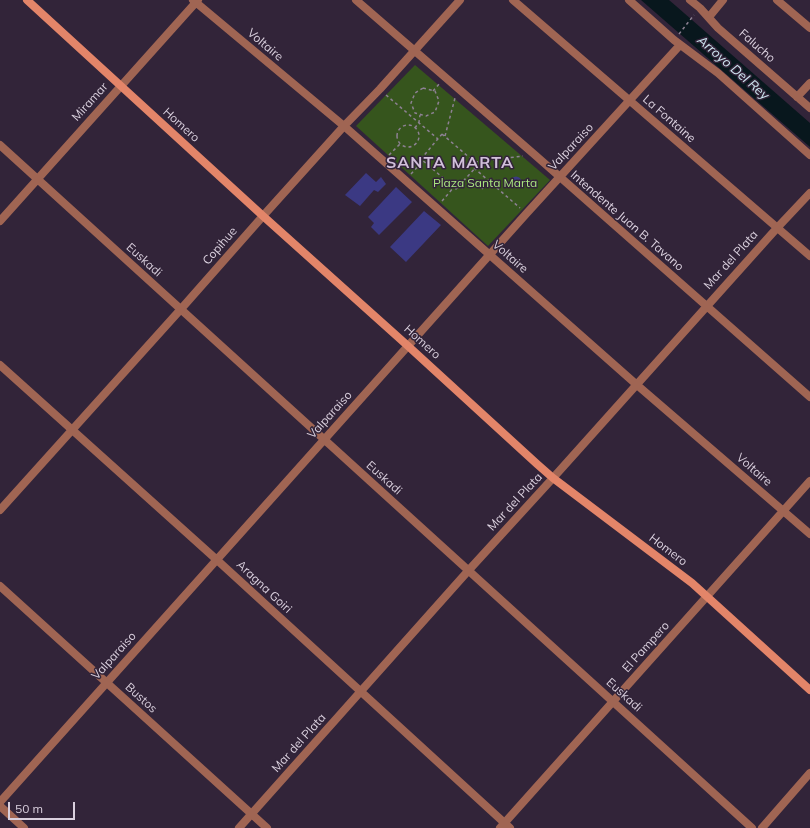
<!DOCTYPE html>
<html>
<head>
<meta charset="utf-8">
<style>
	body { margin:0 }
	#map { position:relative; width:810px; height:828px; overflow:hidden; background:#322439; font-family:Mulish,sans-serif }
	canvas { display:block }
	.scale { position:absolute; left:8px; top:802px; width:67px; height:18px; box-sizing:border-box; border:2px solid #dad0de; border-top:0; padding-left:5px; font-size:12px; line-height:14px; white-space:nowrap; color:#dad0de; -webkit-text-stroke:3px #322439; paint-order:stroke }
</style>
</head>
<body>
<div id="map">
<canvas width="810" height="828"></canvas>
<div class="scale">50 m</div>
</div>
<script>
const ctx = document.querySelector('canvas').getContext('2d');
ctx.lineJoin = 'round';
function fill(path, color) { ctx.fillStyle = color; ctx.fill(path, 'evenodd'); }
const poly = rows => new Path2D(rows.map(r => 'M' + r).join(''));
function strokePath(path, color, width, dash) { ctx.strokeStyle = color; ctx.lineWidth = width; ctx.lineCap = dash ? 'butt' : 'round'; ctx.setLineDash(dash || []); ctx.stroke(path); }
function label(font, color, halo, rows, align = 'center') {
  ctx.font = font + ' Mulish,sans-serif'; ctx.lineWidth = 3; ctx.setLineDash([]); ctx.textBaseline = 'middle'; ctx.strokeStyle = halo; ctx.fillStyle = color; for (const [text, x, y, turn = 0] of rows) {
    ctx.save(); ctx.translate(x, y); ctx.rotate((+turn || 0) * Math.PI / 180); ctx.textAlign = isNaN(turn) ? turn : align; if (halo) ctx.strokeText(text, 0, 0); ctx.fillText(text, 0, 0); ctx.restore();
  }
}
fill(poly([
	[415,65,550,180,488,246,356,126]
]), '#36551d');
fill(poly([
	[641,0,669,0,676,6,810,123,810,147]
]), '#08171d');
fill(poly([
	[366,173,376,182,381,177,386,184,378,192,374,190,360,206,345,195],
	'510.5 182a5.5 5.5 0 1 1 11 0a5.5 5.5 0 1 1-11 0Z',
	[396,187,412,202,379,235,371,227,374,223,368,217],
	[424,211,441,225,406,262,390,247]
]), '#3b3983');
strokePath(poly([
	[679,34,694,15],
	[423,88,435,91,439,101,435,112,426,116,415,113,411,103,415,93,423,88],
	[433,91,440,83],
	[386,95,438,139],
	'397 136a11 11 0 1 1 22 0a11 11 0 1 1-22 0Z',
	[415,128,419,122,420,115],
	[442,134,478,165,456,189,421,159,442,134],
	[445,136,455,98],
	[389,155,400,144],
	[475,162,523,156],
	[474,168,520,208],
	[411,174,423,161],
	[482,189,489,181],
	[442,201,454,187]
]), '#8d8193', 1.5, [3, 3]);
strokePath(poly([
	[193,0,344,126,637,385,810,534],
	[356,0,535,155,810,397],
	[513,0,810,256],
	[629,0,674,40,718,73,810,155],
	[690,0,700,8,718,28,810,108],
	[777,0,810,28],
	[709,17,723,0],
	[797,97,810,83],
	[0,145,752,828],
	[0,221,198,0],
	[0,365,217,560,510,828],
	[0,510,181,309,263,216,344,126,380,89,460,0],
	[0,586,267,828],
	[0,802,526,214,680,45],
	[0,806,24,828],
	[239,828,468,571,553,478,777,228,810,193],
	[500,828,810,481],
	[762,828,810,773]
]), '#a06553', 8);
strokePath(poly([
	[27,0,263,216,408,346,537,464,553,478,692,583,810,690]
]), '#e38569', 8);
label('12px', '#dad0de', '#322439', [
	["Voltaire",265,45,40],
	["Falucho",757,46,41],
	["Miramar",90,102,-48],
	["La Fontaine",669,119,41],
	["Homero",181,125,42],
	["Valparaiso",571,147,-47],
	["Intendente Juan B. Tavano",627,221,41],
	["Copihue",220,246,-49],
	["Voltaire",510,257,41],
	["Euskadi",144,260,42],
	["Mar del Plata",731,260,-48],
	["Homero",422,342,42],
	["Valparaiso",330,415,-48],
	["Voltaire",754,470,41],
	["Euskadi",384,478,42],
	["Mar del Plata",515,502,-47],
	["Homero",668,550,37],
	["Aragna Goiri",264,587,43],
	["El Pampero",646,647,-48],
	["Valparaiso",114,656,-48],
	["Euskadi",624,695,42],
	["Bustos",141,698,42],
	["Mar del Plata",299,743,-48]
]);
label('12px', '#abe980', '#322439', [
	["Plaza Santa Marta",485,183]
]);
label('italic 13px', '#cfe8f2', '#322439', [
	["Arroyo Del Rey",733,68,41]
]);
ctx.letterSpacing = '1px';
label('bold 16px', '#d1bfda', '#322439', [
	["SANTA MARTA",450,163]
]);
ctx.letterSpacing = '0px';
</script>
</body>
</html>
